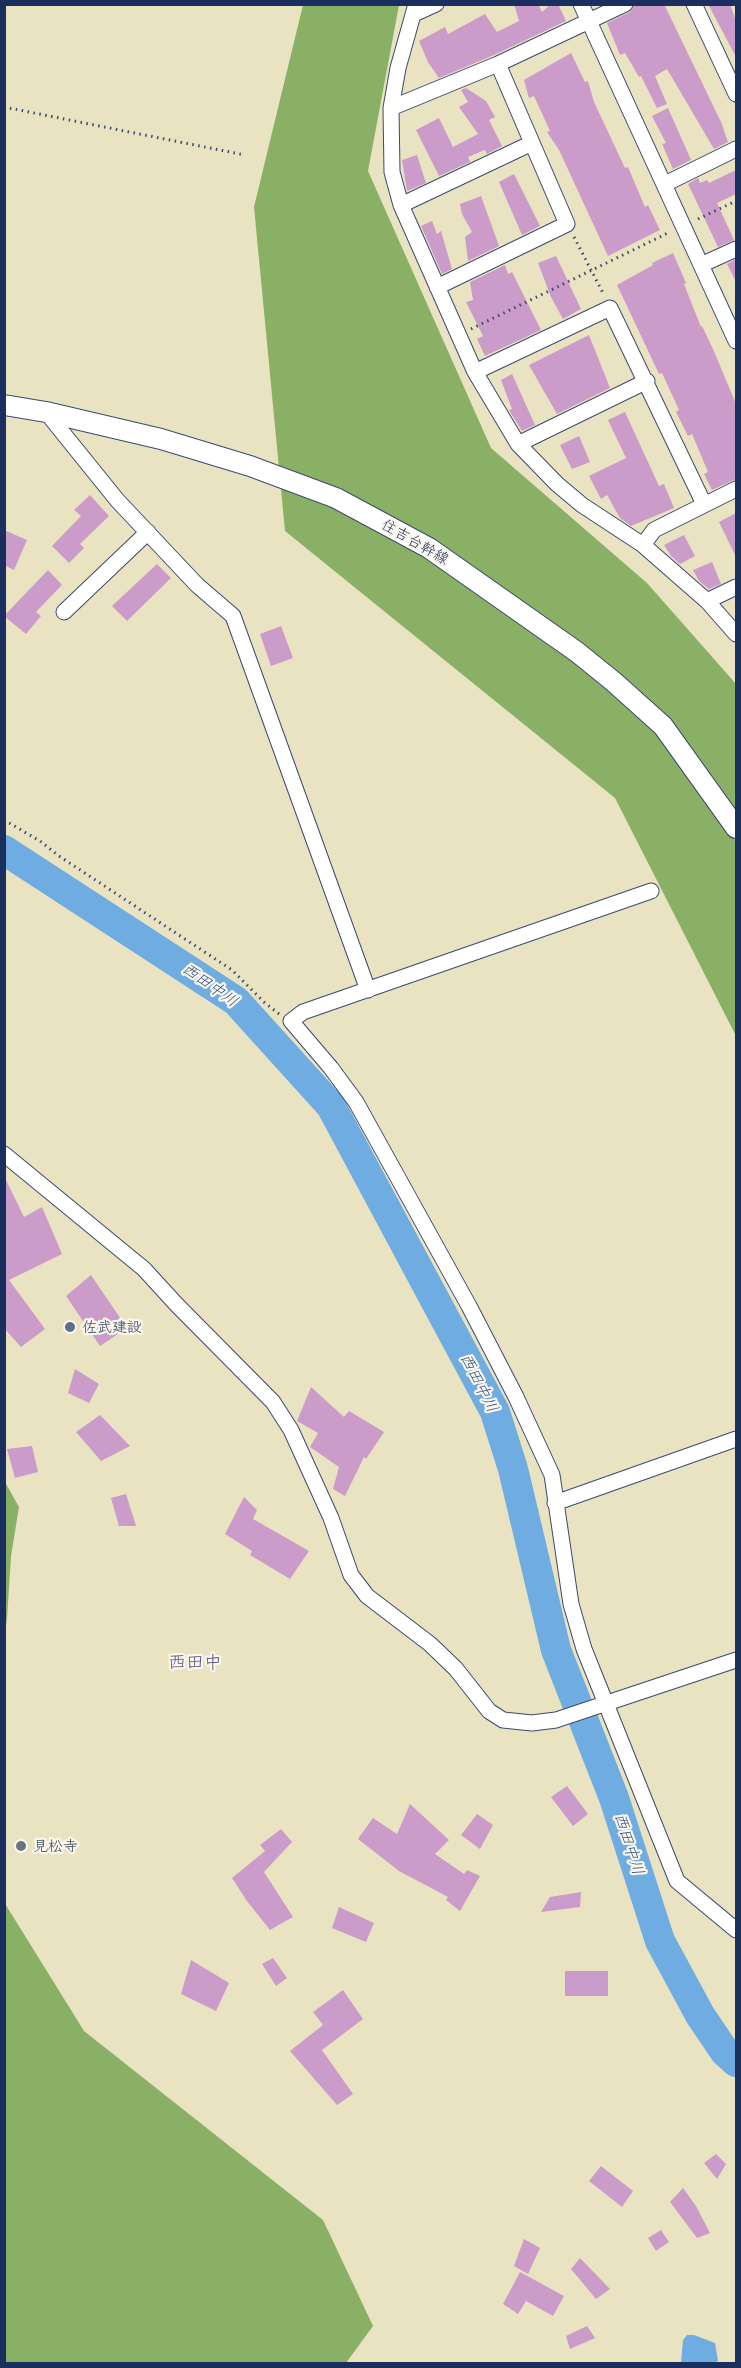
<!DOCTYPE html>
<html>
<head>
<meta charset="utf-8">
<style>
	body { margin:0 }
	#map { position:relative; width:741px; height:2368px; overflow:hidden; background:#e9e3c2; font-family:Mali,sans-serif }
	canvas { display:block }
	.frame { position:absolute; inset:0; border:6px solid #1b2f5e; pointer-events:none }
</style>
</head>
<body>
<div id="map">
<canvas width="741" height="2368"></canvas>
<div class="frame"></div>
</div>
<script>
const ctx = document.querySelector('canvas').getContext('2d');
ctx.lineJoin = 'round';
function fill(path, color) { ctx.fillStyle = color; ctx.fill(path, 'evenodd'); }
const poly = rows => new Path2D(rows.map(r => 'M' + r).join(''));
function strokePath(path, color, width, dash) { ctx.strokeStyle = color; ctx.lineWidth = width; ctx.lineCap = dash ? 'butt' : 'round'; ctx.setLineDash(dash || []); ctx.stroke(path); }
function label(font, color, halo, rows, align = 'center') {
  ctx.font = font + ' Mali,"Klee One",sans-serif'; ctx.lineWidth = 4.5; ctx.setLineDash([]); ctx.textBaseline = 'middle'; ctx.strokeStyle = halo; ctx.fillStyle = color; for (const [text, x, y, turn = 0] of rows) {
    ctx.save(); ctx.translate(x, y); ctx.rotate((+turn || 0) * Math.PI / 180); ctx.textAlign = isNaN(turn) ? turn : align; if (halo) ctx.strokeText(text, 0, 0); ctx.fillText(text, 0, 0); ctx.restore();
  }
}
fill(poly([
	[303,5,399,5,368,171,491,448,647,583,736,684,736,1036,615,798,285,531,254,207],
	[5,1482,19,1507,11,1556,7,1619,5,1632],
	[4,1902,84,2031,323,2220,373,2326,346,2363,5,2363]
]), '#8ab066');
fill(poly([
	[687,2335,694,2335,715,2343,718,2361,713,2363,681,2363,683,2340]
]), '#6face1');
strokePath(poly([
	[4,850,236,1001,331,1106,495,1412,513,1469,556,1650,614,1798,660,1941,700,2015,725,2052,736,2062]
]), '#6face1', 30);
fill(poly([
	[514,4,538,4,542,12,551,4,558,4,566,21,494,55,439,78,428,62,419,41,445,27,448,34,485,14,497,32,519,21],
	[635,4,664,4,721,122,728,142,714,149,667,69,655,76,667,104,657,108,641,76,639,77,625,53,620,55,607,23,630,12],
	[708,4,730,4,736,21,736,57],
	[571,53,585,82,588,81,594,102,625,168,628,167,645,207,648,205,660,230,608,256,559,150,547,132,550,131,534,96,529,98,524,80],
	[466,88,486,101,495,117,489,120,502,146,487,154,485,150,468,157,470,162,439,176,416,130,439,118,453,147,478,134,459,107,468,102,461,90],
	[668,108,691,160,673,169,662,144,666,143,652,116],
	[417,155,426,183,407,191,402,160],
	[736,170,736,194,717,203,734,240,718,247,688,184,698,178,700,183,707,180,709,183],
	[514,174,540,226,522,235,499,182],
	[481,196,499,246,468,261,465,237,472,232,462,214,460,204],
	[432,221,437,234,441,231,452,269,442,274,421,226],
	[673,253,686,283,684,284,701,327,702,326,713,349,736,404,736,479,712,490,704,474,708,472,692,434,688,436,676,412,679,410,662,373,659,374,617,285,653,265,652,263],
	[556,256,581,309,563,319,551,297,538,263],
	[736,259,736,282,727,264],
	[505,265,508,274,512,272,541,330,485,356,477,339,483,336,466,302,473,300,470,282],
	[589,335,610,388,557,414,529,365],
	[512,374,535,425,522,431,509,410,512,409,501,380],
	[625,412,659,486,664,484,674,508,631,526,620,518,607,495,601,499,589,476,626,458,608,420],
	[579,436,590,462,572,469,560,445],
	[90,495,109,516,80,544,84,548,69,563,52,546,81,516,74,510],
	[736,513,736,557,719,522],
	[4,530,27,540,14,570,4,565],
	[684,535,695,556,680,564,671,556,664,545],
	[712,562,721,584,709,589,699,581,693,570],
	[157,564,171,578,127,621,112,606],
	[48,570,62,585,36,612,41,616,26,634,4,616],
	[281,626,293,658,271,666,260,634],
	[4,1176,24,1217,42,1207,62,1254,9,1280,45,1329,21,1347,4,1328],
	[91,1275,127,1328,100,1346,66,1296],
	[75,1369,99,1384,89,1403,68,1393],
	[311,1387,344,1417,349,1411,384,1432,366,1459,364,1457,345,1496,333,1489,339,1467,310,1447,318,1433,297,1421],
	[100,1415,130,1446,101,1461,76,1432],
	[32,1446,38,1472,15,1478,7,1449],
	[126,1494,136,1526,119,1526,111,1498],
	[244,1497,257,1510,253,1519,309,1551,290,1579,250,1555,252,1551,225,1534],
	[567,1786,588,1814,573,1826,551,1797],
	[410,1804,449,1840,435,1854,464,1874,467,1870,480,1876,460,1911,446,1900,448,1897,399,1871,358,1839,373,1818,397,1834],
	[477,1814,493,1825,480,1849,461,1835],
	[281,1829,292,1842,264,1872,293,1917,270,1930,247,1901,232,1878,265,1851,260,1845],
	[581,1892,580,1907,541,1912,550,1897],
	[339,1907,374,1923,366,1942,332,1928],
	[273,1958,287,1978,276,1986,262,1964],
	[191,1960,229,1983,216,2011,181,1994],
	[565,1971,608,1971,608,1996,565,1996],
	[343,1990,363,2019,322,2050,353,2094,337,2105,290,2051,323,2025,313,2012],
	[716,2154,726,2164,717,2179,704,2163],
	[601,2166,633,2191,622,2207,589,2181],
	[683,2188,696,2206,710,2233,697,2238,670,2202],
	[661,2230,669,2242,656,2251,648,2238],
	[524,2239,540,2248,528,2274,514,2266],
	[580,2258,610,2289,596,2299,571,2269],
	[520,2272,564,2296,553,2316,526,2301,518,2314,503,2304],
	[587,2326,595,2338,570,2349,566,2336]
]), '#cb9cc9');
const minor = poly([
	[416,4,398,68,391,108,392,172,401,205,475,372,518,444,557,484,582,505,643,545,707,601,736,634],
	[581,4,736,341],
	[694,4,736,94],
	[414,14,436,4],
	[391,108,498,64,625,4],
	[665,184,736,149],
	[401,205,532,143],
	[703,264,736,249],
	[437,287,567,224,498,64],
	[475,372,610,308,704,504],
	[46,412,117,500,197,585,233,616,368,990],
	[518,444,647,381],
	[643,545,654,530,736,489],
	[707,601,736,587],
	[64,612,148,532],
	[651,891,303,1012,291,1021,331,1068,356,1102,469,1306,516,1397,552,1475,571,1604,584,1649,677,1881,736,1930],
	[4,1154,144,1269,176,1304,273,1402,291,1430,331,1518,351,1575,367,1596,430,1644,456,1669,489,1711,503,1720,532,1723,556,1720,736,1660],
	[555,1503,736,1439]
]);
const tertiary = poly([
	[4,405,46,412,161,439,250,466,336,498,429,548,577,652,614,682,663,726,736,828]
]);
strokePath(minor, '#3a4a6d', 17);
strokePath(tertiary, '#3a4a6d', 22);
strokePath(poly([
	[4,107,245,155],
	[698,219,736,201],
	[574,237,604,295],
	[471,329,670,232],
	[4,820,40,841,59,856,232,970,264,1002,279,1014]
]), '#3a4a6d', 3, [1.5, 4.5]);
strokePath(minor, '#fff', 15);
strokePath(tertiary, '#fff', 20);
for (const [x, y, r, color] of [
	[70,1327,6,"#5c6f8a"],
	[21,1846,6,"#6b7280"]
]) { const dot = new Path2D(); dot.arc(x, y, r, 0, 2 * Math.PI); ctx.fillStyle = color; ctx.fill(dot); strokePath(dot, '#fbf7ec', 2); }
label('15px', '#1b2f5e', '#fbf7ec', [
	["住吉台幹線",415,542,30]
]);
label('bold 15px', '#4e5e75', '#fbf7ec', [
	["佐武建設",82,1327]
], 'left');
label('bold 15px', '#5b616d', '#fbf7ec', [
	["見松寺",33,1846]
], 'left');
label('italic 16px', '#345485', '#fbf7ec', [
	["西田中川",210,985,35],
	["西田中川",479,1383,63],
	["西田中川",629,1844,72]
]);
label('18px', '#595583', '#fbf7ec', [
	["西田中",195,1662]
]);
</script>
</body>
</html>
